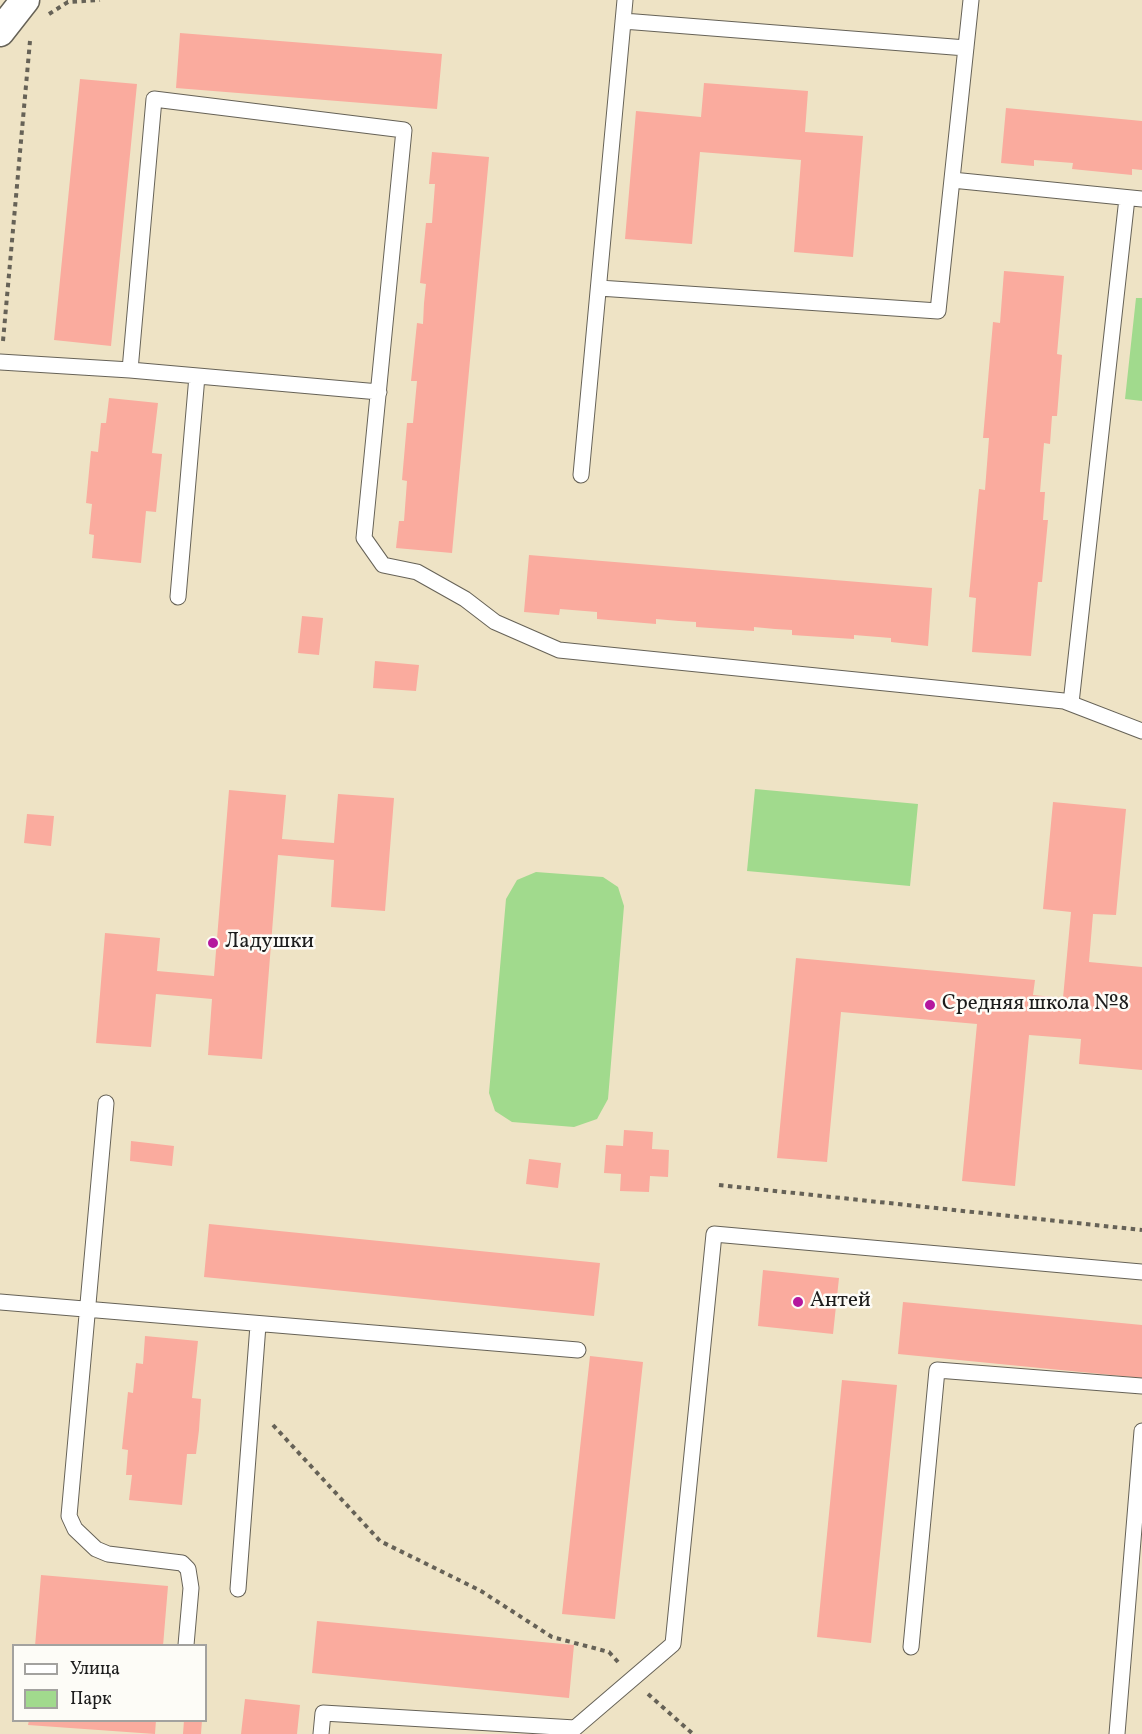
<!DOCTYPE html>
<html>
<head>
<meta charset="utf-8">
<style>
	body { margin:0 }
	#map { position:relative; width:1142px; height:1734px; overflow:hidden; background:#eee3c5; font-family:Vollkorn,serif }
	canvas { display:block }
	.legend { position:absolute; left:12px; top:1644px; width:195px; height:78px; box-sizing:border-box; background:#fdfcf7; border:2px solid #a3a29f; margin:0; padding:8px 10px; list-style:none; font-size:18px; color:#1c1c1c }
	.legend li { display:flex; align-items:center; gap:12px; height:30px }
	.legend b { width:30px; border:2px solid #a3a29f }
</style>
</head>
<body>
<div id="map">
<canvas width="1142" height="1734"></canvas>
<ul class="legend">
<li><b style="height:8px;background:#fff"></b>Улица</li>
<li><b style="height:16px;background:#a1da8d"></b>Парк</li>
</ul>
</div>
<script>
const ctx = document.querySelector('canvas').getContext('2d');
ctx.lineJoin = 'round';
function fill(path, color) { ctx.fillStyle = color; ctx.fill(path, 'evenodd'); }
const poly = rows => new Path2D(rows.map(r => 'M' + r).join(''));
function strokePath(path, color, width, dash) { ctx.strokeStyle = color; ctx.lineWidth = width; ctx.lineCap = dash ? 'butt' : 'round'; ctx.setLineDash(dash || []); ctx.stroke(path); }
function label(font, color, halo, rows, align = 'center') {
  ctx.font = font + ' Vollkorn,serif'; ctx.lineWidth = 5; ctx.setLineDash([]); ctx.textBaseline = 'middle'; ctx.strokeStyle = halo; ctx.fillStyle = color; for (const [text, x, y, turn = 0] of rows) {
    ctx.save(); ctx.translate(x, y); ctx.rotate((+turn || 0) * Math.PI / 180); ctx.textAlign = isNaN(turn) ? turn : align; if (halo) ctx.strokeText(text, 0, 0); ctx.fillText(text, 0, 0); ctx.restore();
  }
}
fill(poly([
	[1136,298,1142,298,1142,401,1125,399],
	[755,789,918,804,910,886,747,871],
	[536,872,603,877,618,887,624,906,608,1099,597,1119,574,1127,512,1122,495,1111,489,1093,506,899,517,880]
]), '#a1da8d');
fill(poly([
	[180,33,442,54,437,109,176,88],
	[80,79,137,84,111,346,54,340],
	[704,83,808,91,805,132,863,136,853,257,794,252,801,160,751,156,700,152,692,244,625,239,636,111,701,117],
	[1006,108,1142,121,1142,170,1132,169,1132,175,1072,169,1073,163,1034,160,1034,166,1001,163],
	[432,152,489,157,452,553,396,548,399,521,404,521,407,481,402,480,407,423,413,423,417,381,411,381,417,323,423,324,424,303,426,284,420,283,426,223,432,223,435,184,429,184],
	[1004,271,1064,276,1057,354,1062,355,1057,416,1052,416,1050,444,1044,443,1040,492,1045,492,1043,520,1048,520,1042,582,1038,582,1031,656,972,652,976,598,969,597,979,489,985,490,989,438,983,438,993,322,1000,323],
	[109,398,158,403,152,453,162,454,159,484,156,512,146,511,141,563,92,558,94,535,89,534,92,504,86,503,91,451,98,452,101,423,106,423],
	[529,555,932,588,928,646,891,642,891,638,854,635,854,639,792,635,792,630,775,629,754,627,754,631,696,627,696,622,679,621,656,619,656,624,597,619,597,612,560,609,559,615,524,612],
	[302,616,323,618,319,655,298,653],
	[375,661,419,665,416,691,373,688],
	[229,790,286,795,282,839,334,843,338,794,394,798,385,911,331,907,334,860,278,855,262,1059,208,1055,212,999,156,994,151,1047,96,1043,105,933,160,938,157,971,214,976],
	[1053,802,1126,809,1116,915,1093,914,1089,962,1142,967,1142,1070,1079,1064,1081,1039,1029,1035,1015,1186,962,1181,977,1024,841,1012,827,1162,777,1158,796,958,1035,980,1033,995,1063,998,1071,912,1043,909],
	[27,814,54,816,51,846,24,843],
	[624,1130,653,1132,652,1149,669,1150,668,1177,650,1176,649,1192,620,1191,621,1174,604,1173,606,1145,623,1146],
	[131,1141,174,1146,172,1166,130,1161],
	[529,1159,561,1163,558,1188,526,1184],
	[209,1224,600,1263,594,1316,204,1277],
	[763,1270,839,1278,833,1334,758,1326],
	[903,1302,1142,1325,1142,1378,898,1354],
	[145,1336,198,1341,192,1398,201,1399,199,1430,196,1454,187,1454,182,1505,129,1500,132,1475,126,1475,128,1450,122,1449,128,1392,133,1393,136,1363,143,1364],
	[590,1356,643,1362,615,1619,562,1614],
	[842,1380,897,1385,871,1643,817,1637],
	[41,1575,168,1586,163,1646,35,1646],
	[317,1621,574,1645,569,1698,312,1673],
	[245,1699,300,1705,297,1734,241,1734],
	[29,1720,156,1720,155,1734,28,1725],
	[184,1720,202,1720,201,1734,183,1734]
]), '#faab9e');
const service = poly([
	[623,21,966,48],
	[952,180,1142,199],
	[599,288,938,311,971,0],
	[0,362,130,370,379,392],
	[130,370,154,99,404,130,364,538,383,565,417,572,465,599,495,622,559,650,1064,701,1142,731],
	[581,475,625,0],
	[178,597,197,376],
	[1071,703,1127,198],
	[106,1103,69,1516,75,1529,96,1549,108,1554,182,1563,188,1569,191,1588,186,1645],
	[0,1302,578,1350],
	[238,1589,258,1325],
	[911,1647,937,1370,1142,1386],
	[321,1734,323,1713,575,1728,673,1644,714,1234,1142,1272],
	[1117,1734,1142,1431]
]);
const minor = poly([
	[0,32,25,0]
]);
strokePath(service, '#666257', 17);
strokePath(minor, '#666257', 31);
strokePath(poly([
	[49,14,68,2,100,0],
	[3,341,30,41],
	[719,1185,1142,1230],
	[273,1425,380,1541,481,1591,552,1637,609,1652,618,1662],
	[648,1694,693,1734]
]), '#666257', 4, [4.5, 4.5]);
strokePath(service, '#fff', 15);
strokePath(minor, '#fff', 28);
for (const [x, y, r, color] of [
	[213,943,6,"#b5179e"],
	[930,1005,6,"#b5179e"],
	[798,1302,6,"#b5179e"]
]) { const dot = new Path2D(); dot.arc(x, y, r, 0, 2 * Math.PI); ctx.fillStyle = color; ctx.fill(dot); strokePath(dot, '#fdfcf7', 2); }
label('21px', '#1c1c1c', '#fdfcf7', [
	["Ладушки",225,943],
	["Средняя школа №8",942,1005],
	["Антей",810,1302]
], 'left');
</script>
</body>
</html>
